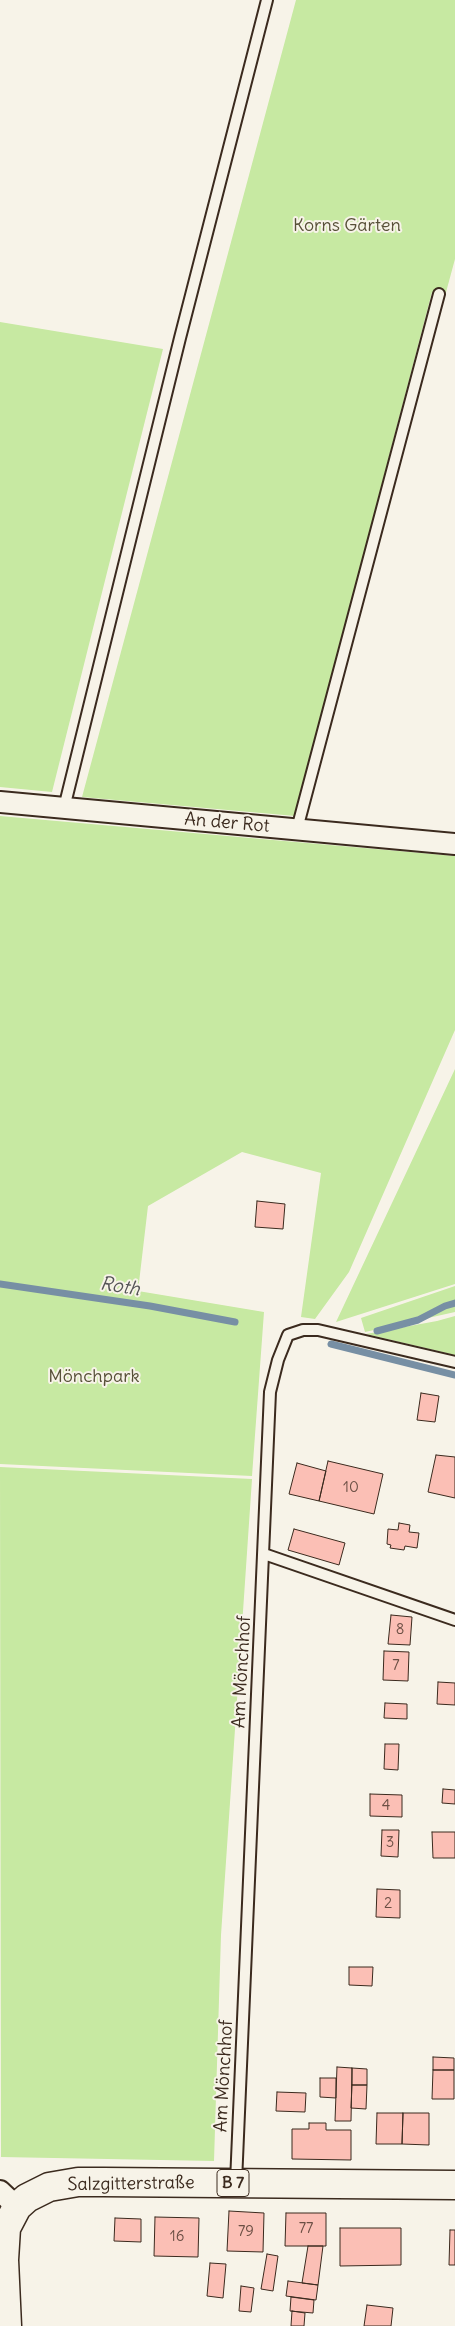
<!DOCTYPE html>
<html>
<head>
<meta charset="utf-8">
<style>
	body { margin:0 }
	canvas { display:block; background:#f7f3e8 }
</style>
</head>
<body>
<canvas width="455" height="2326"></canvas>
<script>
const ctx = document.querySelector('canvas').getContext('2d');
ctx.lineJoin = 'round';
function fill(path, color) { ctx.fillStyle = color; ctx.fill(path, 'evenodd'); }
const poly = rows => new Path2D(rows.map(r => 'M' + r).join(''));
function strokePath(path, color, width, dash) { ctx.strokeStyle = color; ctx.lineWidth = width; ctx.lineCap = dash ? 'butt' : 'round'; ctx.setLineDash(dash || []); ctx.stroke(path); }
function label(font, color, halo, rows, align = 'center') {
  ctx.font = font + ' Delius,sans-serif'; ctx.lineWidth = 4; ctx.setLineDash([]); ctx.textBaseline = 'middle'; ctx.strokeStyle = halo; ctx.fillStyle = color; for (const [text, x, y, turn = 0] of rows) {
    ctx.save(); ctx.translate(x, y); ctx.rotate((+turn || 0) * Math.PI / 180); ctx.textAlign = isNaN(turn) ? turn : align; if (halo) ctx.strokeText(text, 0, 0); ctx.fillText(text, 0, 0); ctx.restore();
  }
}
fill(poly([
	[296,0,455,0,455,259,445,296,432,292,295,816,82,797],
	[0,322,163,349,52,792,0,787],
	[0,816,455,856,455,1030,349,1272,315,1319,301,1317,321,1173,242,1152,148,1206,138,1291,264,1312,252,1476,0,1464],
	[455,1069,455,1284,336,1322],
	[455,1286,455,1312,365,1332,361,1318],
	[455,1316,455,1355,366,1334,437,1321],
	[0,1467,252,1479,221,1935,214,2161,1,2157]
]), '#c7e9a2');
strokePath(poly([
	[0,1284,150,1306,235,1322],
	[377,1331,418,1320,445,1306,455,1303],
	[331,1344,455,1375]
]), '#778fa4', 7);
const building = poly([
	[257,1201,285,1204,283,1229,255,1227,257,1201],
	[421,1393,439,1396,435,1422,417,1420,421,1393],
	[436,1455,455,1457,455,1498,428,1492,436,1455],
	[328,1461,383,1474,374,1514,319,1501,328,1461],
	[297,1463,326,1471,319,1501,289,1494,297,1463],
	[399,1523,410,1525,409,1532,419,1533,417,1548,405,1546,404,1550,390,1548,391,1545,387,1544,388,1529,398,1530,399,1523],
	[294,1529,345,1543,339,1565,288,1550,294,1529],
	[391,1615,412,1617,410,1645,388,1644,391,1615],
	[384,1651,409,1652,408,1681,383,1680,384,1651],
	[438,1682,455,1683,455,1705,437,1704,438,1682],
	[385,1703,407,1704,407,1719,384,1718,385,1703],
	[385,1744,399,1744,398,1770,384,1769,385,1744],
	[443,1789,455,1790,455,1804,442,1803,443,1789],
	[370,1794,402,1795,402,1817,370,1816,370,1794],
	[382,1830,399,1830,398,1857,381,1856,382,1830],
	[432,1832,455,1832,455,1858,433,1858,432,1832],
	[377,1889,400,1890,400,1918,376,1917,377,1889],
	[349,1967,373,1967,372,1986,349,1985,349,1967],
	[433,2057,454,2058,454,2070,433,2070,433,2057],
	[337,2067,352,2068,351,2121,335,2121,337,2067],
	[352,2068,367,2069,367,2085,352,2085,352,2068],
	[433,2070,454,2070,454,2099,432,2099,433,2070],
	[320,2078,336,2078,336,2098,320,2097,320,2078],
	[352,2085,367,2085,366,2109,351,2108,352,2085],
	[277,2092,306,2093,305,2112,276,2111,277,2092],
	[377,2113,403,2113,402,2144,376,2144,377,2113],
	[403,2113,429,2113,429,2145,402,2144,403,2113],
	[309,2123,326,2123,326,2130,351,2130,351,2160,292,2159,292,2129,309,2129,309,2123],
	[229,2211,264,2213,263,2252,227,2251,229,2211],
	[286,2213,326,2213,326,2246,285,2246,286,2213],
	[155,2217,199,2218,198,2257,154,2256,155,2217],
	[115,2218,141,2219,141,2242,114,2241,115,2218],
	[340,2228,401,2228,401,2265,340,2266,340,2228],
	[450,2230,455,2230,455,2265,449,2265,450,2230],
	[308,2246,323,2246,318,2285,302,2283,308,2246],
	[267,2254,278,2256,273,2291,261,2289,267,2254],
	[210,2263,226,2264,223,2298,207,2296,210,2263],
	[288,2281,318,2285,316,2300,286,2296,288,2281],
	[241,2286,254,2288,251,2312,239,2311,241,2286],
	[291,2297,314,2300,313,2313,290,2311,291,2297],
	[367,2305,393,2308,391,2326,364,2326,367,2305],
	[292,2311,305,2313,304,2326,291,2326,292,2311]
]);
fill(building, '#fbbfb5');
strokePath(building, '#3b2a1e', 1);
const service = poly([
	[64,808,180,338,267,0],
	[297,829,439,294],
	[264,1554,455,1620],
	[236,2182,270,1392,278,1360,288,1335,303,1330,318,1330,455,1362]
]);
const minor = poly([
	[0,802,455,844],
	[0,2191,17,2207]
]);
const primary = poly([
	[7,2326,4,2260,6,2228,17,2207,27,2198,49,2187,78,2182,103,2182,455,2185]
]);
strokePath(service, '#3b2a1e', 14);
strokePath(minor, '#3b2a1e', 24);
strokePath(primary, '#3b2a1e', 31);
strokePath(service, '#f7f3e8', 10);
strokePath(minor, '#f7f3e8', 20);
strokePath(primary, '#f7f3e8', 28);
label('15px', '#6b4f44', null, [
	["10",351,1488],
	["8",400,1630],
	["7",396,1666],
	["4",386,1806],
	["3",390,1843],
	["2",388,1904],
	["77",306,2229],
	["79",246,2232],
	["16",177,2237]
]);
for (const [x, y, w] of [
	[233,2183,32]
]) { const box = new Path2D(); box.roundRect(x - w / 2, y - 13.5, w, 27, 4); ctx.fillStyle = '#f7f3e8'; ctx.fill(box); strokePath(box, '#3b2a1e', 1); }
label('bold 16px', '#3b2a1e', null, [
	["B 7",233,2183]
]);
label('18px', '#575038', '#f7f3e8', [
	["Korns Gärten",347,226],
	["Mönchpark",94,1377]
]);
label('18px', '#3b2a1e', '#f7f3e8', [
	["An der Rot",227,823,5],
	["Am Mönchhof",242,1672,-87],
	["Am Mönchhof",224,2076,-87],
	["Salzgitterstraße",131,2184,-1]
]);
label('italic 19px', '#545456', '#f7f3e8', [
	["Roth",120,1287,9]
]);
</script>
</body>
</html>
